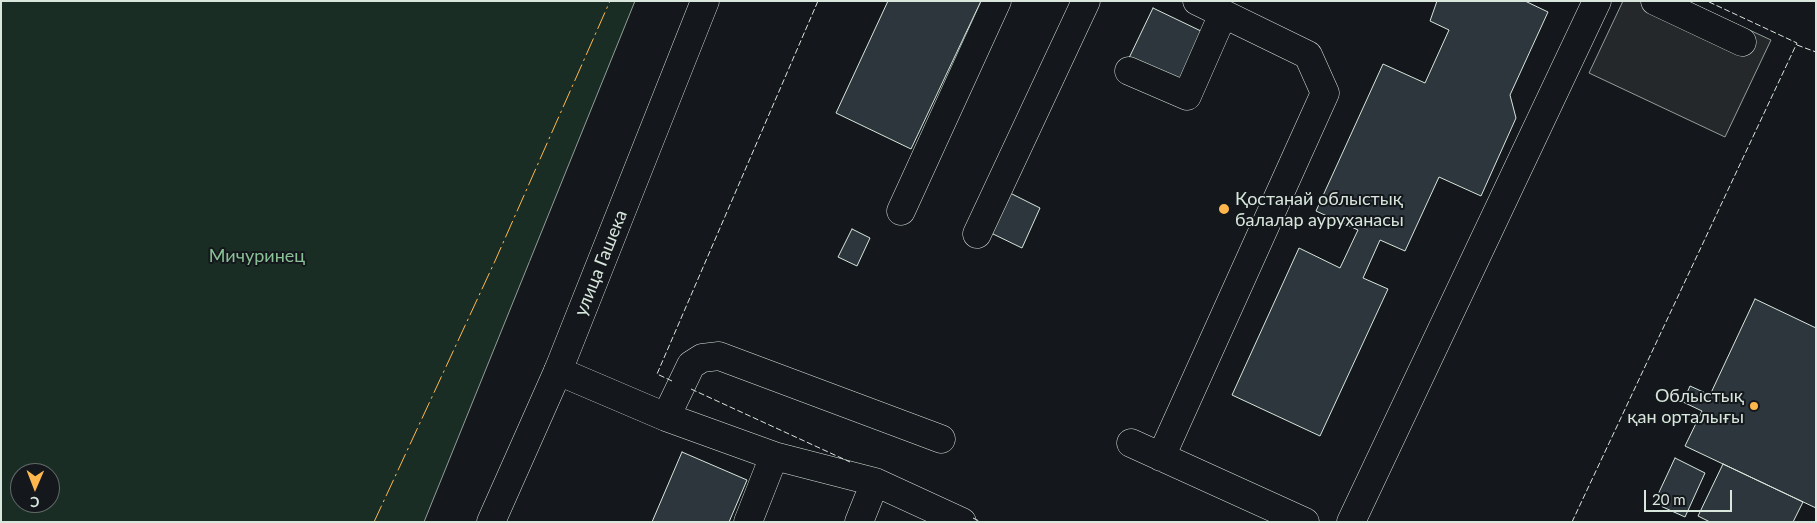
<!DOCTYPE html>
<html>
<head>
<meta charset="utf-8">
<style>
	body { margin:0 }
	#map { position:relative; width:1817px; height:523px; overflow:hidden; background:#14181c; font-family:Lato,sans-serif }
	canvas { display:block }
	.frame { position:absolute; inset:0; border:2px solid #d8e6dc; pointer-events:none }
	.north { position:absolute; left:10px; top:463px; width:50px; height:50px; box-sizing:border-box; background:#14181c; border:1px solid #626a69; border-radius:50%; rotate:181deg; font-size:14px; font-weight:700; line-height:20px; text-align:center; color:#d8e6dc }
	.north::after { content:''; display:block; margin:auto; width:18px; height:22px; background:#ffb74d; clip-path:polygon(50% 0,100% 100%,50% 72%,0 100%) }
	.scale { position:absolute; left:1644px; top:490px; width:88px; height:22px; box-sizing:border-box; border:2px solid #d8e6dc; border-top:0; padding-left:6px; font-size:15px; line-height:18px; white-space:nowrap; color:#d8e6dc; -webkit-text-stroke:4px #14181c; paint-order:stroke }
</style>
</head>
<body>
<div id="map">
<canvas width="1817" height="523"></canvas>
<div class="frame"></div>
<div class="north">С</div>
<div class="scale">20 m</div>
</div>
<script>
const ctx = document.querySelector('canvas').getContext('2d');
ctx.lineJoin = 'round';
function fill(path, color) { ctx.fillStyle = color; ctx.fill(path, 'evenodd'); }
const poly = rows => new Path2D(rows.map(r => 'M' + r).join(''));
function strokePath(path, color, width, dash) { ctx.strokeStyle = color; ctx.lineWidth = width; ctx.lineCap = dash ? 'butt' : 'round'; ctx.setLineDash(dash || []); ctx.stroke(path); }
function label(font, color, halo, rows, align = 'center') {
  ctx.font = font + ' Lato,sans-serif'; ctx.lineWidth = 4; ctx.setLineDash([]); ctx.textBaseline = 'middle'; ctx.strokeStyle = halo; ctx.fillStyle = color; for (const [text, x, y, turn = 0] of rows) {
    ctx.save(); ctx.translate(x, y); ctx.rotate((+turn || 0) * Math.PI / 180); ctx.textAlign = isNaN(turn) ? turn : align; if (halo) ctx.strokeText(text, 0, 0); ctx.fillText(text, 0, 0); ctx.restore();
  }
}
const green = poly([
	[1,1,635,1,424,522,1,522,1,1],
	[20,473,50,473,50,503,20,503,20,473]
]);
fill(green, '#1a2d24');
strokePath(green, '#939e99', 1);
const parking = poly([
	[1623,1,1687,1,1771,40,1725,137,1589,73,1623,1]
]);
fill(parking, '#24282b');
strokePath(parking, '#939e99', 1);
const building = poly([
	[888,1,981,1,911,149,836,113,888,1],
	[1437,1,1525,1,1548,12,1510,95,1516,118,1481,196,1439,177,1405,251,1380,240,1363,278,1388,289,1320,436,1232,395,1299,248,1340,268,1358,230,1316,211,1383,64,1425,83,1449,30,1430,21,1437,1],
	[1153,8,1203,32,1179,81,1129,58,1153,8],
	[1010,193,1040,208,1022,248,991,233,1010,193],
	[852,229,870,238,857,266,838,257,852,229],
	[1755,299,1816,328,1816,508,1685,446,1702,411,1683,402,1690,386,1710,395,1755,299],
	[682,452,747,480,729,522,652,522,682,452],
	[1675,458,1705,473,1685,517,1654,503,1675,458],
	[1723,464,1803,502,1793,522,1710,522,1698,516,1723,464]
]);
fill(building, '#2c363c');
strokePath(building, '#d8e6dc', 1);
const minor = poly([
	[1655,1,1742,42],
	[1129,71,1187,96,1223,14],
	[901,211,997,1],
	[977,234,1086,1],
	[558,371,666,417,774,456,875,482,962,522],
	[666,417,691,365,702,358,719,356,941,439],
	[1131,443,1305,522],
	[1161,457,1325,93,1308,55,1197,1],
	[748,522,774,456],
	[859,522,875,482],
	[1351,522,1597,1]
]);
const major = poly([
	[491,522,558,371,705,1]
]);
strokePath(minor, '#d8e6dc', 29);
strokePath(major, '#d8e6dc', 29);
strokePath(minor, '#14181c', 28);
strokePath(major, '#14181c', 28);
strokePath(poly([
	[1797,45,1816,52],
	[672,381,657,374,818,1],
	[691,389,850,462],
	[973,518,981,522],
	[1572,522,1797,43,1707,1]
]), '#d8e6dc', 1, [6, 2.5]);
strokePath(poly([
	[374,522,495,261,610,1]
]), '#ffb74d', 1, [18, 4, 2.5, 4]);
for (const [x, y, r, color] of [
	[1224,209,6,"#ffb74d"],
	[1754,406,5,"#ffb74d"]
]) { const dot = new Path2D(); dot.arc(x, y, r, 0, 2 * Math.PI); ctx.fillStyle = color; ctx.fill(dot); strokePath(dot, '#14181c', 2); }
label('18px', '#d8e6dc', '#14181c', [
	["Қостанай облыстық",1235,199],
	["балалар ауруханасы",1235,220],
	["Облыстық",1744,396,"right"],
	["қан орталығы",1744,417,"right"]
], 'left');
label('18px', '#8ac095', '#14181c', [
	["Мичуринец",257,256]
]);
label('18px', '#d8e6dc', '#14181c', [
	["улица Гашека",601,263,-68]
]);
</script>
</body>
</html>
